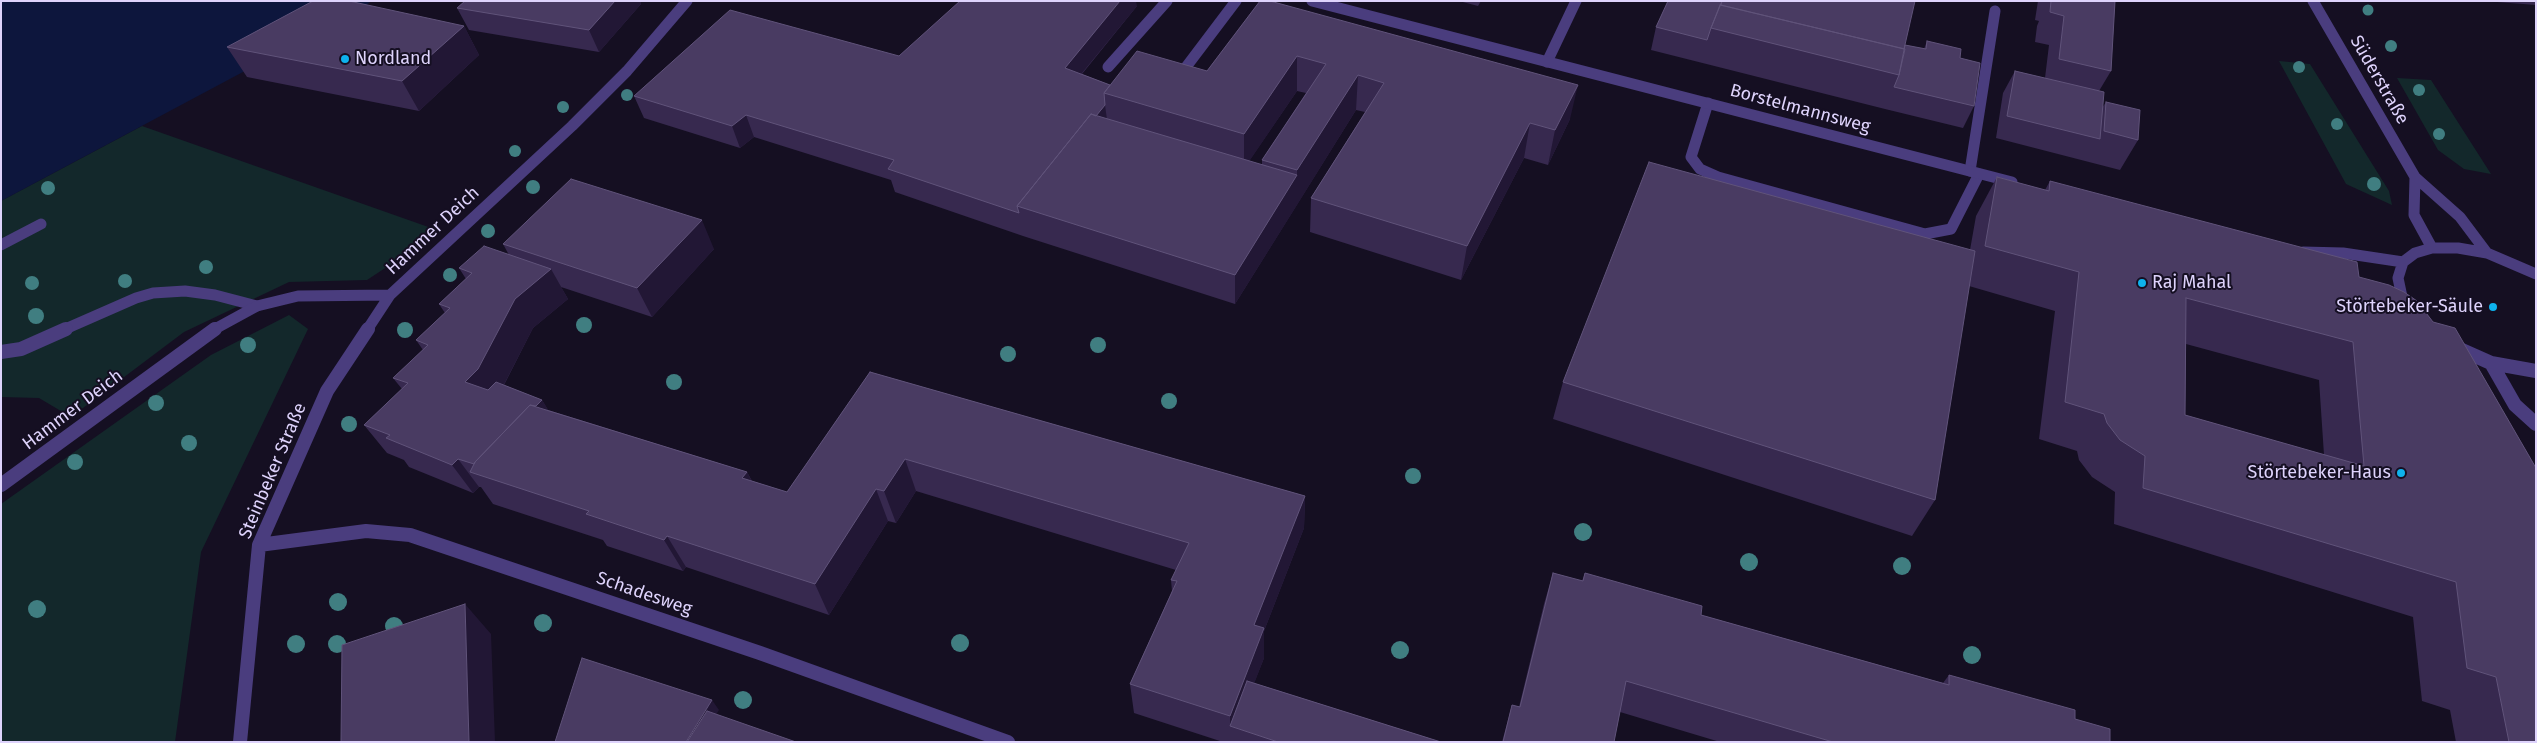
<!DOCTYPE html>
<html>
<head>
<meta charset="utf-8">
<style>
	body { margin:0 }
	#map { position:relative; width:2537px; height:743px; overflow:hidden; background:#150f22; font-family:"Fira Sans",sans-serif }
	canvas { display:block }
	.frame { position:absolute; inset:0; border:2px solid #ded3fc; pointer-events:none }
</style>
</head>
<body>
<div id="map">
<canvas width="2537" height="743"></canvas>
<div class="frame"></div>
</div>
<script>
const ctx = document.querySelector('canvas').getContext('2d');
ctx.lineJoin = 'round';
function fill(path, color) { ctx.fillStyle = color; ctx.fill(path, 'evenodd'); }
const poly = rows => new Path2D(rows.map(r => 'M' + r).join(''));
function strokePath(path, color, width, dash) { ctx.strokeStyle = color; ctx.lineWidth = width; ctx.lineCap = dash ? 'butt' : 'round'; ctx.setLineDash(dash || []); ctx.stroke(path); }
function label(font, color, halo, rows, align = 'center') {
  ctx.font = font + ' "Fira Sans",sans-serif'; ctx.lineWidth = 4; ctx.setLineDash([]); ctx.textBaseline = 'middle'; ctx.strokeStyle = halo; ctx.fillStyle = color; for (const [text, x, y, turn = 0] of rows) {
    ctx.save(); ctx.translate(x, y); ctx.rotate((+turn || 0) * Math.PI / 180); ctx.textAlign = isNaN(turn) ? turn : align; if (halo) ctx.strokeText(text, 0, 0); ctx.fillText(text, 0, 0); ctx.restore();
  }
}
fill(poly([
	[2279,61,2310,64,2389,191,2392,205,2346,184],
	[2397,78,2431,80,2491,174,2464,169,2438,150],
	[142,126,434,229,408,253,367,280,289,282,184,332,71,417,39,398,1,397,1,201],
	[289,315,308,329,201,552,175,742,1,742,1,504,211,355]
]), '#13282b');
fill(poly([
	[1,1,371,1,363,8,1,201]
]), '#0d163d');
strokePath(poly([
	[1547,62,1576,1],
	[1108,67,1167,1],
	[1177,79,1236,1],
	[1708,103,1691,157,1700,169,1718,177,1925,234,1951,229,1979,174],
	[1970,171,1995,11],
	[1,245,41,224],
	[63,330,136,298,153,293,185,291,215,295,257,306]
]), '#4a3d7e', 11);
strokePath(poly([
	[1,352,21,349,66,329]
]), '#4a3d7e', 14);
strokePath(poly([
	[1312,1,2012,182],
	[2313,1,2415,177,2460,217,2487,253],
	[2415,177,2414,215,2432,248],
	[2303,252,2343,253,2403,262],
	[2407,304,2402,297,2398,278,2403,262,2415,253,2432,248,2458,248,2487,253,2536,274],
	[213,330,257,306,298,296,390,295],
	[367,330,390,295,572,126,627,71,687,1]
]), '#4a3d7e', 11);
strokePath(poly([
	[2455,347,2491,363,2536,371],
	[2491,363,2515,405,2536,424],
	[1,485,215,329],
	[259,545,366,531,410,535,760,653,1008,742],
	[240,742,259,545,327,391,368,329]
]), '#4a3d7e', 14);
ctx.fillStyle = '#407e81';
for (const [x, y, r] of [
	[2368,10,5.5],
	[2391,46,6],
	[2299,67,6],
	[2419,90,6],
	[627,95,6],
	[563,107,6],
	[2337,124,6],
	[2439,134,6],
	[515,151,6],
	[2374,184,7],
	[533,187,7],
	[48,188,7],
	[488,231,7],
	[206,267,7],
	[450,275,7],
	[125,281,7],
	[32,283,7],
	[36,316,8],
	[584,325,8],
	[405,330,8],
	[248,345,8],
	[1098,345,8],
	[1008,354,8],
	[674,382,8],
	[1169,401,8],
	[156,403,8],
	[349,424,8],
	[189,443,8],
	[75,462,8],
	[1413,476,8],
	[1583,532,9],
	[1749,562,9],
	[1902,566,9],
	[338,602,9],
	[37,609,9],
	[543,623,9],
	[394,626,9],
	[960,643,9],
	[296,644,9],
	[337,644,9],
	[1400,650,9],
	[1972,655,9],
	[743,700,9]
]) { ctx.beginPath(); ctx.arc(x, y, r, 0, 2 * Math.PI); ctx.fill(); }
fill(poly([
	[465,1,640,1,641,4,599,52,469,30,457,8],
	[1260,1,1570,119,1548,165,1524,158,1461,280,1310,232,1311,198,1365,112,1356,110,1235,304,1023,236,895,192,891,180,754,137,740,148,644,118,634,96,899,56,1137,6,1082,74,1110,85,1207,71],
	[1297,91,1306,93,1262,160,1262,165,1249,161],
	[1459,1,1481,1,1478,6],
	[1668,1,1905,45,1924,49,1927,41,1960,58,1974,106,1963,128,1885,109,1651,50,1656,27],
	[2038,1,2115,1,2111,71,2099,91,2102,108,2106,102,2138,140,2120,170,1996,138,2003,93,2015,71,2045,78,2049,45,2035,42,2037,26,2039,21,2035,20],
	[2484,1,2536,1,2536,5],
	[464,26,479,55,419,111,247,77,227,47],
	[1997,177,2045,190,2050,181,2359,277,2536,742,2456,742,2450,710,2422,701,2413,617,2114,524,2115,492,2092,477,2079,460,2077,451,2039,439,2055,311,1969,286,1935,500,1912,536,1553,419,1563,382,1970,250,1976,216],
	[2186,344,2319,380,2324,455,2185,415],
	[503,244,714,249,652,317,561,287,568,299,533,328,504,385,542,400,548,410,747,472,752,481,787,492,870,372,1305,496,1304,528,1264,631,1264,658,1254,683,1441,742,1223,742,1134,713,1130,684,1172,591,1171,580,1176,570,916,491,896,523,888,521,829,615,686,567,683,571,607,546,603,540,493,504,481,487,479,487,473,493,409,467,404,460,387,453,364,425,402,389,393,378,423,350,416,340,445,313,439,304,466,279,459,268,509,255],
	[1553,573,1582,581,1585,573,1701,615,1943,683,1949,675,2075,719,2110,742,1720,742,1620,712,1614,742,1502,742,1512,705,1519,707,1544,604]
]), '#37294f');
fill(poly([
	[615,1,640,1,641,4,599,52,589,30],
	[1120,1,1136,1,1137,6,1068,90,1065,68],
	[464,26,479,55,419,111,402,81],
	[1297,56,1297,91,1244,169,1244,134],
	[1358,75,1356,110,1297,205,1297,170],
	[1578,85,1570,119,1548,165,1555,130],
	[1105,105,1108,127,1023,208],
	[746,115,754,137,740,148,732,126],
	[1530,123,1524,158,1461,280,1467,246],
	[1297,175,1297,205,1235,304,1235,275],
	[702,220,714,249,652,317,637,288],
	[551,269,568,299,533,328,497,398,465,382,515,299],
	[542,400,560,429,479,466],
	[458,459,479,487,473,493,452,465],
	[905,459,916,491,896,523,884,491],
	[747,472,763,504,742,478],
	[876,489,888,521,829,615,815,584],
	[1305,496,1304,528,1264,631,1264,658,1237,728,1230,726,1230,716,1254,625],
	[667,536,686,567,683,571,664,540],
	[465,604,491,634,495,742,469,742],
	[712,700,719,710,699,742,686,742]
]), '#221735');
const building = poly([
	[313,1,349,1,464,26,402,81,227,47,313,1],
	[465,1,615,1,589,30,457,8,465,1],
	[960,1,1120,1,1065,68,1110,85,1104,93,1105,105,1096,116,1091,114,1017,206,1019,213,888,169,894,160,746,115,732,126,634,96,730,10,899,56,960,1],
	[1260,1,1270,1,1578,85,1555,130,1530,123,1467,246,1311,198,1384,83,1358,75,1297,170,1262,160,1326,64,1297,56,1244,134,1104,93,1137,51,1207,71,1260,1],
	[1668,1,1722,1,1711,28,1707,40,1656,27,1668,1],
	[1722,1,1915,1,1904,49,1721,5,1722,1],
	[2051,1,2115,1,2111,71,2059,59,2064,16,2050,12,2051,1],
	[1720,5,1905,49,1899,75,1711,28,1720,5],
	[1927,41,1961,49,1960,58,1980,63,1974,106,1894,87,1899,75,1905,45,1926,49,1927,41],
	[2015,71,2104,92,2100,139,2007,116,2015,71],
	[2106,102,2140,110,2138,140,2104,131,2106,102],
	[1091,114,1297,175,1235,275,1017,206,1091,114],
	[1649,162,1975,251,1935,500,1563,382,1649,162],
	[1997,177,2049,191,2050,181,2357,262,2359,277,2389,285,2404,292,2417,301,2433,322,2455,328,2536,468,2536,742,2509,742,2496,677,2467,668,2456,582,2143,488,2145,456,2120,440,2107,423,2104,414,2065,402,2079,272,1985,246,1997,177],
	[2186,298,2353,342,2364,466,2185,415,2186,298],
	[571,179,702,220,637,288,503,244,571,179],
	[484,246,551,269,515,299,478,369,465,382,488,390,496,382,542,400,536,406,530,405,475,462,474,464,458,459,452,465,386,438,390,435,364,425,408,383,393,378,428,345,416,340,450,308,439,304,472,273,459,268,484,246],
	[870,372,1305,496,1254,625,1264,628,1230,716,1130,684,1177,581,1171,580,1189,543,905,459,884,491,876,489,815,584,667,536,664,540,586,514,589,511,470,472,475,462,530,405,747,472,742,478,787,492,870,372],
	[1553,573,1583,581,1585,573,1702,606,1701,615,1949,685,1949,675,2075,710,2075,719,2110,729,2110,742,1833,742,1626,681,1614,742,1503,742,1512,705,1520,707,1553,573],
	[465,604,469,742,341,742,342,645,465,604],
	[582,658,712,700,686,742,555,742,582,658],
	[1247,681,1441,742,1278,742,1230,726,1247,681],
	[707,711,796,742,687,742,707,711]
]);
fill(building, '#493b62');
strokePath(building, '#60537a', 1);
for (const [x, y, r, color] of [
	[345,59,5,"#0eb2ed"],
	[2142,283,5,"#0eb2ed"],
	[2493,307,5,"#0eb2ed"],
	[2401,473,5,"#0eb2ed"]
]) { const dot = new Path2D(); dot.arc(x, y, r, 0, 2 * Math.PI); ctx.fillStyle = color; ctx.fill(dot); strokePath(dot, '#150f22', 2); }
label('18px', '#ded3fc', '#150f22', [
	["Nordland",355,59],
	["Raj Mahal",2152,283],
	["Störtebeker-Säule",2483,307,"right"],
	["Störtebeker-Haus",2391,473,"right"]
], 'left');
label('18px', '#ded3fc', '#150f22', [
	["Süderstraße",2379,80,60],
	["Borstelmannsweg",1800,109,15],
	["Hammer Deich",433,231,-43],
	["Hammer Deich",73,410,-37],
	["Steinbeker Straße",273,471,-67],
	["Schadesweg",644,594,19]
]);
</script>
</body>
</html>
